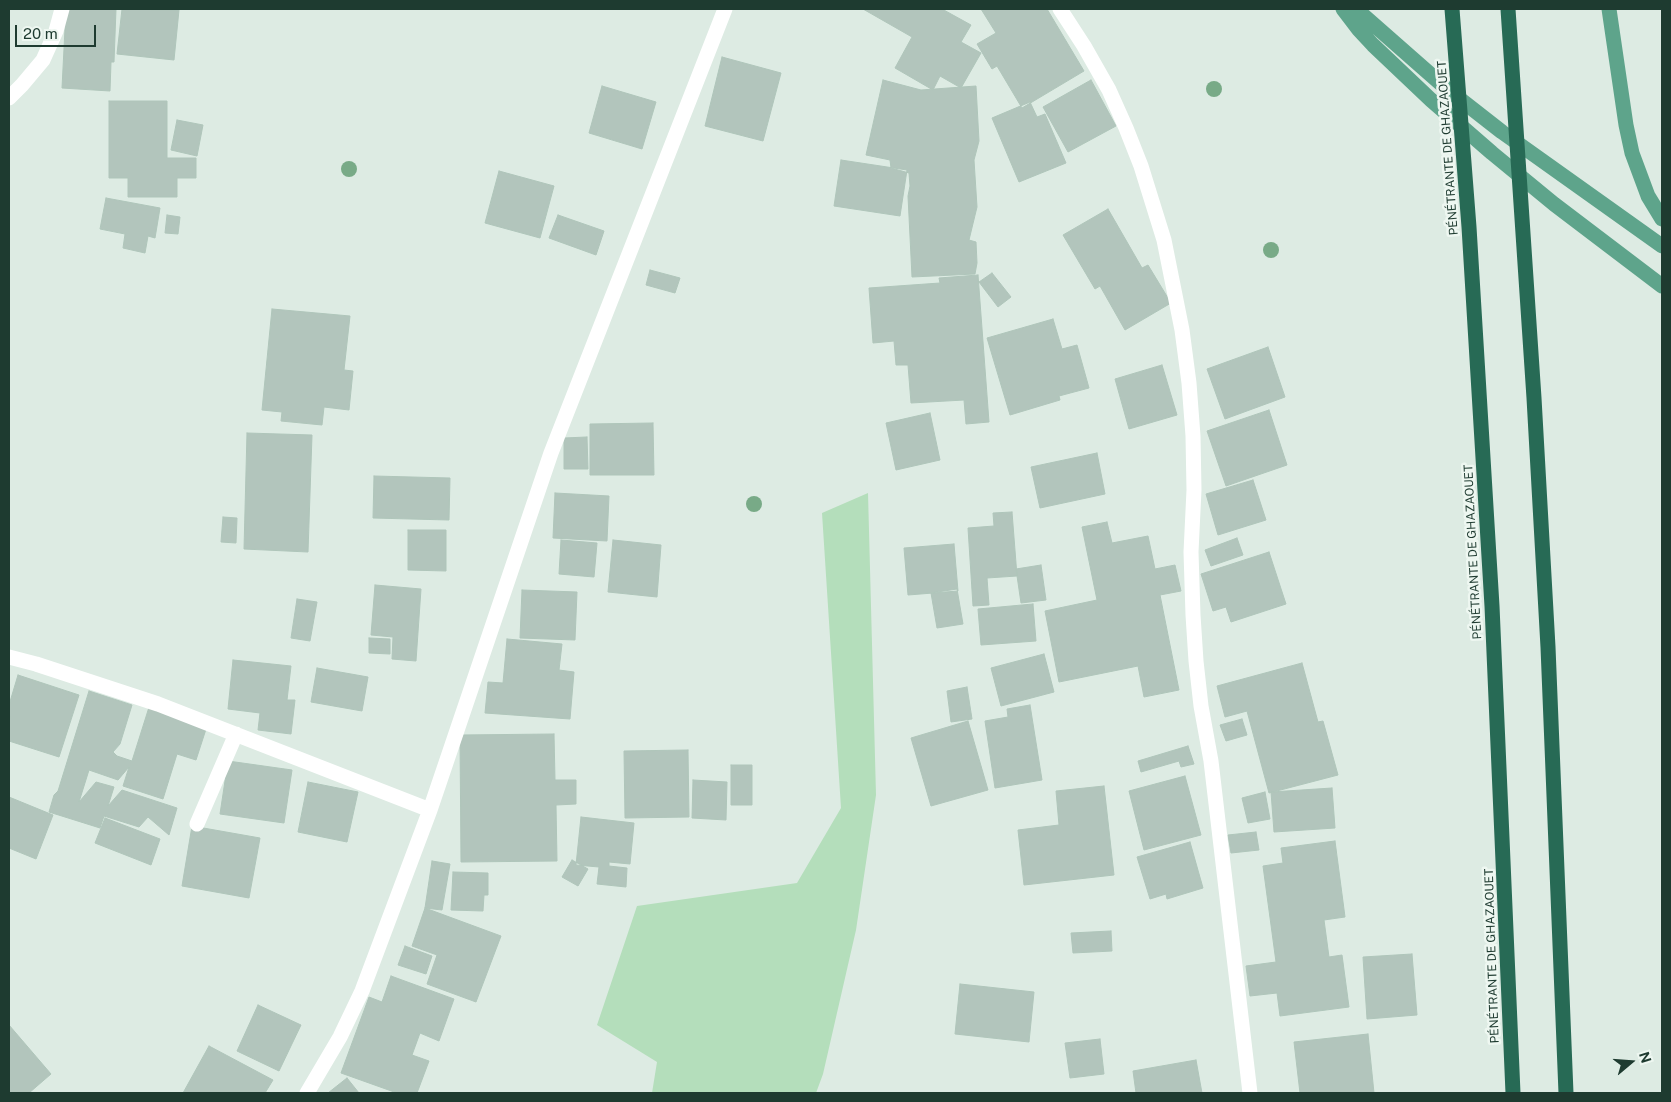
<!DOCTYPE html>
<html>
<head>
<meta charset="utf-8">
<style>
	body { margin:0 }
	#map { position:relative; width:1671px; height:1102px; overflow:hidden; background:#ddebe3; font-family:"Public Sans",sans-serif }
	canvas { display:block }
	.frame { position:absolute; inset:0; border:10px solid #1e3b30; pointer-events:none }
	.north { position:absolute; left:1606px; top:1037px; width:50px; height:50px; -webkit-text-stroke:4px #eef7f1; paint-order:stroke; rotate:72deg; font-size:14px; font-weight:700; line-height:20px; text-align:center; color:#1e3b30 }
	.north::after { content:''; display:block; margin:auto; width:18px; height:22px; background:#1e3b30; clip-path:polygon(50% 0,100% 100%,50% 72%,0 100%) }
	.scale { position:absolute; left:15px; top:25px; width:81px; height:22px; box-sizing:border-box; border:2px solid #1e3b30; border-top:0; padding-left:6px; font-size:15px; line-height:18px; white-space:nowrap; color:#1e3b30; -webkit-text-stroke:4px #eef7f1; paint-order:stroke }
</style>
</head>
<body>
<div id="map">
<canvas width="1671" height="1102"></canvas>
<div class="frame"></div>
<div class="north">N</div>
<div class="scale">20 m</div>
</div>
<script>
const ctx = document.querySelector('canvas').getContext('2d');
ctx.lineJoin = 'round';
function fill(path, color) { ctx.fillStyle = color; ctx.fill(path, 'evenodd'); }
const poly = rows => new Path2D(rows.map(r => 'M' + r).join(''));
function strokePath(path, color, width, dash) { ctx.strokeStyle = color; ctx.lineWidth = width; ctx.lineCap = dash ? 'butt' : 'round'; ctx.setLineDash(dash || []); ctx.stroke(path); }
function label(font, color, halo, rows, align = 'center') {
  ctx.font = font + ' "Public Sans",sans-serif'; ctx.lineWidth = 5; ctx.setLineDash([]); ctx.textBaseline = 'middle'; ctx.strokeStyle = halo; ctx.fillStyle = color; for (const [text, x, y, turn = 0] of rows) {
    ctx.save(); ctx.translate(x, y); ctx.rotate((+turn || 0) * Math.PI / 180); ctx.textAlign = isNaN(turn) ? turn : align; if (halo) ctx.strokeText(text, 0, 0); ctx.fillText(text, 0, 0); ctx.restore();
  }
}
fill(poly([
	[868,493,876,795,856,930,823,1074,816,1093,652,1093,657,1062,597,1025,637,906,797,883,841,808,822,513]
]), '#b4debb');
const building = poly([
	[66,9,116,9,114,62,111,62,110,91,62,88,66,9],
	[122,9,179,10,174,60,117,54,122,9],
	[863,9,942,9,971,25,961,42,981,53,961,88,940,76,933,90,895,68,912,37,863,9],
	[981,9,1047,9,1084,71,1022,108,997,66,992,69,977,44,996,33,981,9],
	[722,57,781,73,763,141,705,126,722,57],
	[883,80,921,90,976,86,979,141,974,160,977,207,969,240,976,242,977,263,975,274,912,277,908,196,910,186,909,173,891,168,890,160,866,155,883,80],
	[1091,80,1116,126,1068,152,1043,107,1091,80],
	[602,86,656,102,642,149,589,133,602,86],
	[109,101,167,101,167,158,196,158,196,178,177,178,177,197,128,197,128,178,109,178,109,101],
	[1030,102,1037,117,1045,114,1066,163,1019,182,992,118,1030,102],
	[177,120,203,125,197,156,171,150,177,120],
	[841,160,907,170,900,216,834,206,841,160],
	[499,171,554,186,540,238,485,223,499,171],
	[106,198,160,208,155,238,148,236,145,253,123,248,125,234,100,229,106,198],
	[1108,209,1142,268,1148,265,1171,303,1125,330,1100,286,1095,289,1063,235,1108,209],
	[167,215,180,217,178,234,165,233,167,215],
	[558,215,604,231,596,255,549,238,558,215],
	[650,270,680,278,675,293,646,285,650,270],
	[992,273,1011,297,998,307,979,282,992,273],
	[978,275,989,422,966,424,964,400,911,403,908,365,896,365,894,341,873,343,869,288,940,283,939,278,978,275],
	[272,309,350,316,344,370,353,371,349,410,324,407,322,425,281,421,282,412,262,410,272,309],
	[1053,319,1062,349,1077,345,1089,388,1059,396,1060,400,1010,415,987,338,1053,319],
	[1268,347,1285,397,1225,419,1207,369,1268,347],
	[1162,365,1177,415,1129,429,1115,379,1162,365],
	[1269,410,1287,465,1226,486,1207,431,1269,410],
	[930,413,940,460,896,470,886,423,930,413],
	[653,423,654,475,590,475,590,424,653,423],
	[247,433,312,435,308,552,244,549,247,433],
	[587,437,588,469,564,469,564,438,587,437],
	[1097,453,1105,494,1040,508,1031,467,1097,453],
	[374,476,450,478,449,520,373,518,374,476],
	[1253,480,1266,520,1218,535,1206,494,1253,480],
	[555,493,609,496,607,541,553,538,555,493],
	[1012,512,1017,576,987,578,989,605,973,606,968,528,994,526,993,513,1012,512],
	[223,517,237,518,236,543,221,542,223,517],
	[1107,522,1112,543,1148,536,1155,569,1175,565,1181,591,1160,595,1179,690,1144,697,1138,666,1059,682,1045,611,1097,600,1082,527,1107,522],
	[408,530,446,530,446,571,408,570,408,530],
	[1237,538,1243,555,1211,566,1205,550,1237,538],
	[561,540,597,543,594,577,559,574,561,540],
	[613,540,661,545,657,597,608,592,613,540],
	[954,544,958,591,908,595,904,548,954,544],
	[1269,552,1286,604,1231,622,1226,607,1213,611,1201,574,1269,552],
	[1041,565,1046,600,1021,603,1016,569,1041,565],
	[375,585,421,589,416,661,392,659,393,637,371,635,375,585],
	[957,589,963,624,937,628,931,593,957,589],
	[522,590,577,592,575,640,520,638,522,590],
	[297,599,317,602,310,641,291,638,297,599],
	[1033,604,1036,641,981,645,978,609,1033,604],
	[369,638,390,639,390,654,369,653,369,638],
	[507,639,562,644,559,670,574,672,570,719,485,713,488,682,503,683,507,639],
	[1044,654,1054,692,1001,706,991,668,1044,654],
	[233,660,291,666,287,700,295,700,291,734,258,730,260,713,228,709,233,660],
	[1302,663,1318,722,1323,721,1338,775,1269,793,1247,711,1225,717,1217,686,1302,663],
	[317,668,368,677,362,711,311,702,317,668],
	[18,675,79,695,59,757,9,741,9,722,10,716,9,716,9,705,18,675],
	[967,687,972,719,951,722,947,691,967,687],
	[89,691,132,705,120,744,113,752,117,756,132,761,150,704,208,723,196,760,177,754,163,799,123,786,129,767,118,780,89,770,79,802,96,782,114,787,108,806,122,790,177,808,169,835,148,817,139,827,104,816,100,828,49,812,54,795,58,791,89,691],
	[1030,705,1042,780,995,788,985,721,1008,717,1007,709,1030,705],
	[1242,719,1247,735,1226,741,1220,725,1242,719],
	[968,721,988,790,931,806,911,738,968,721],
	[554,734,555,780,576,780,576,804,556,805,557,861,461,862,460,735,554,734],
	[1188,746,1194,764,1181,767,1179,761,1141,772,1138,761,1188,746],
	[688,750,689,817,625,818,624,751,688,750],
	[228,761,292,770,284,823,220,814,228,761],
	[731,765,752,765,752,805,731,805,731,765],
	[1185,776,1201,835,1144,850,1129,791,1185,776],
	[693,780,727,782,726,820,692,818,693,780],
	[308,782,358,792,347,842,298,832,308,782],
	[1104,786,1114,875,1024,885,1018,830,1059,825,1056,791,1104,786],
	[1332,788,1335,828,1274,832,1271,792,1332,788],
	[1265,792,1270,819,1248,823,1242,798,1265,792],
	[9,797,53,815,36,859,9,848,9,797],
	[581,817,634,823,630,864,609,862,609,866,627,868,626,887,597,884,599,867,576,865,581,817],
	[105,818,160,839,151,865,95,843,105,818],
	[192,826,260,838,249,898,182,886,192,826],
	[1256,832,1259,850,1231,853,1228,835,1256,832],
	[1335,841,1345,917,1324,920,1329,957,1342,955,1349,1007,1280,1016,1277,993,1250,996,1246,966,1276,962,1263,866,1283,863,1281,848,1335,841],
	[1190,842,1203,888,1167,899,1166,894,1150,899,1137,857,1190,842],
	[572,860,588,869,578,886,562,877,572,860],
	[432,861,450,864,442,910,425,908,432,861],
	[453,872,488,873,488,895,484,895,483,911,451,910,453,872],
	[425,908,501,936,476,1002,427,984,437,955,412,946,425,908],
	[1111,931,1112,951,1073,953,1071,933,1111,931],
	[405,946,432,956,426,974,398,965,405,946],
	[1412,954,1417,1015,1367,1019,1363,957,1412,954],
	[391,976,454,999,439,1041,420,1033,412,1055,429,1061,417,1093,397,1093,341,1073,369,997,382,1002,391,976],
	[960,984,1034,992,1029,1042,955,1034,960,984],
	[258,1005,301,1025,279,1071,237,1051,258,1005],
	[9,1025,51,1074,29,1093,9,1093,9,1025],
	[1368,1034,1374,1093,1300,1093,1294,1042,1368,1034],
	[1100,1039,1104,1074,1070,1078,1065,1043,1100,1039],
	[209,1046,273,1080,265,1093,183,1093,209,1046],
	[1196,1060,1202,1093,1136,1093,1133,1071,1196,1060],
	[347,1078,359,1093,328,1093,347,1078]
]);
fill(building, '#b2c5bc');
strokePath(building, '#afc5ba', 1);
strokePath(poly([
	[1060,9,1084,46,1109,90,1126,128,1141,166,1164,240,1182,330,1189,383,1193,436,1194,490,1191,552,1193,615,1196,661,1201,706,1211,761,1250,1093],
	[9,98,22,85,43,60,56,31,62,9],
	[9,657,36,664,158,704,430,810],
	[197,824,236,734],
	[307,1093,340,1037,362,991,430,810,551,453,725,9]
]), '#fff', 15);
strokePath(poly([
	[1343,9,1359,30,1373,45,1431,100,1492,153,1554,204,1662,286],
	[1356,9,1447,89,1502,132,1662,246],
	[1609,9,1626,125,1632,153,1648,196,1662,219]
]), '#5ea48b', 15);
strokePath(poly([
	[1452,9,1469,227,1492,606,1513,1093],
	[1508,9,1534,398,1548,647,1566,1093]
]), '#276a55', 15);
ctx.fillStyle = '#78aa87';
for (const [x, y] of [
	[1214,89],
	[349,169],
	[1271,250],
	[754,504]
]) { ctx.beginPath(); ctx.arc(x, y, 8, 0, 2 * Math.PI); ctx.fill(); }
label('12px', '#1e3b30', '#eef7f1', [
	["PÉNÉTRANTE DE GHAZAOUET",1448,148,-94],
	["PÉNÉTRANTE DE GHAZAOUET",1473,552,-93],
	["PÉNÉTRANTE DE GHAZAOUET",1492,956,-92]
]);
</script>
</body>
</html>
